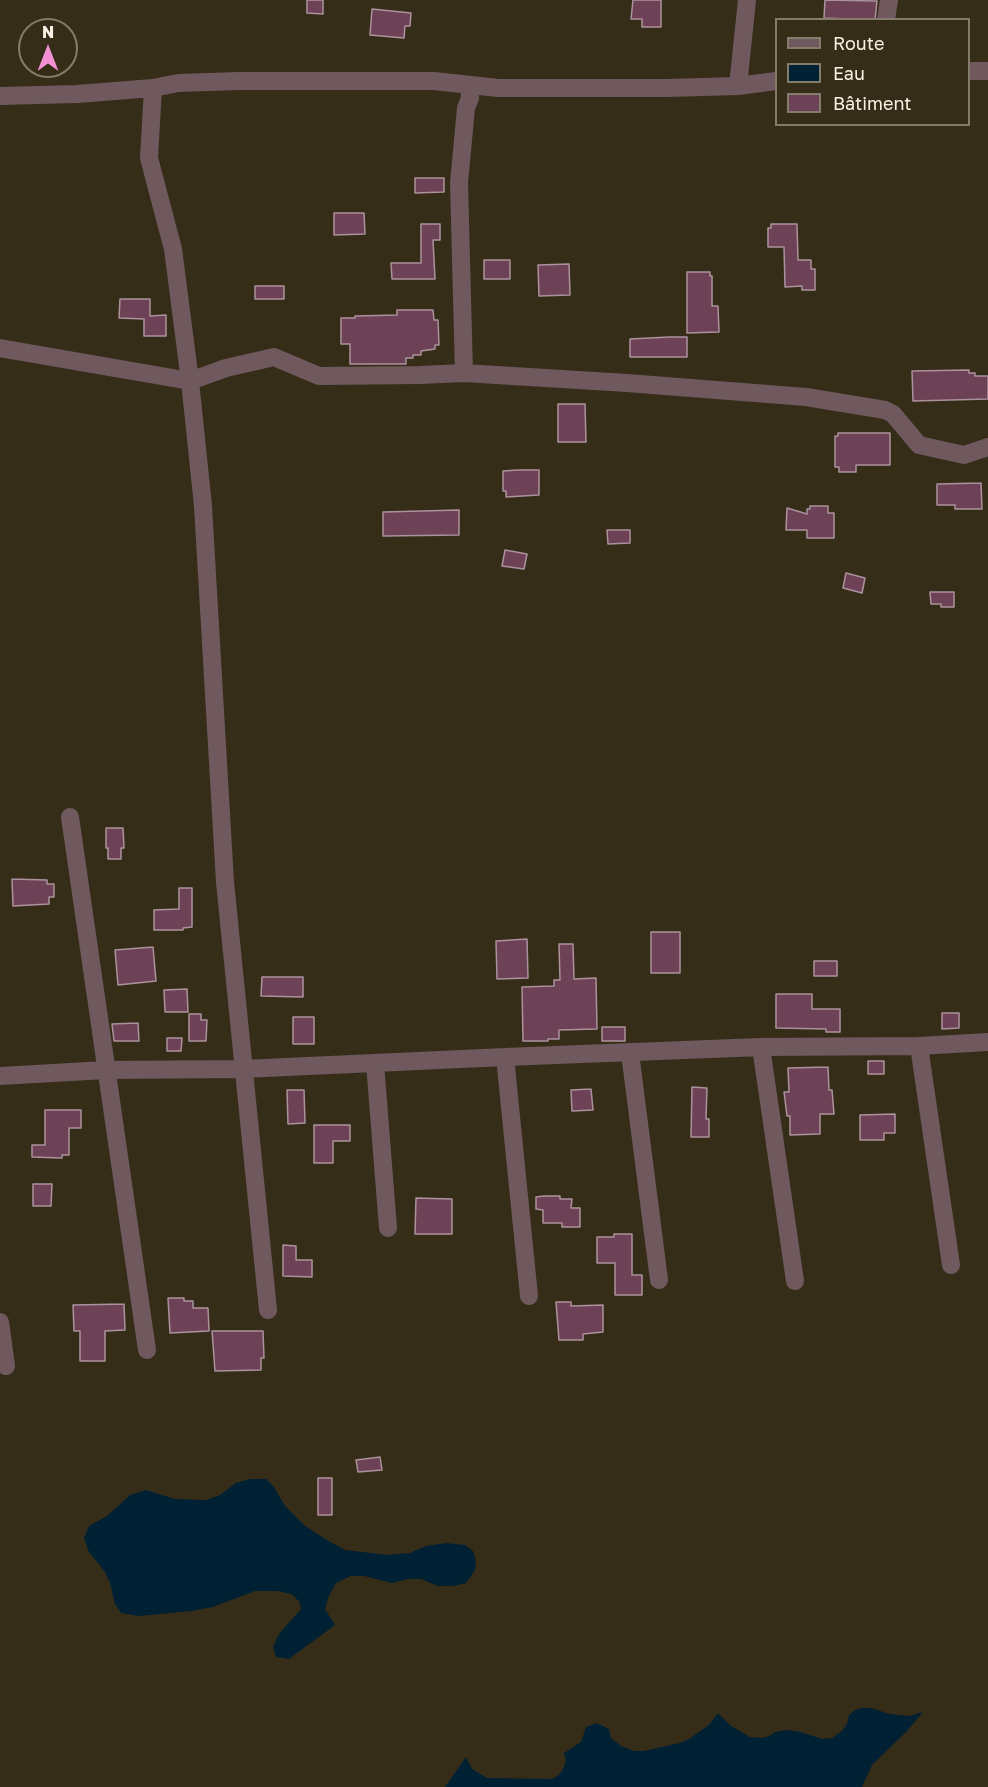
<!DOCTYPE html>
<html>
<head>
<meta charset="utf-8">
<style>
	body { margin:0 }
	#map { position:relative; width:988px; height:1787px; overflow:hidden; background:#362d19; font-family:"Golos Text",sans-serif }
	canvas { display:block }
	.legend { position:absolute; left:775px; top:18px; width:195px; height:108px; box-sizing:border-box; background:#362d19; border:2px solid #847c6b; margin:0; padding:8px 10px; list-style:none; font-size:18px; color:#f8f2e6 }
	.legend li { display:flex; align-items:center; gap:12px; height:30px }
	.legend b { width:30px; border:2px solid #847c6b }
	.north { position:absolute; left:18px; top:18px; width:60px; height:60px; box-sizing:border-box; background:#362d19; border:2px solid #847c6b; border-radius:50%; rotate:0deg; font-size:16px; font-weight:700; line-height:24px; text-align:center; color:#f8f2e6 }
	.north::after { content:''; display:block; margin:auto; width:21px; height:27px; background:#f491d4; clip-path:polygon(50% 0,100% 100%,50% 72%,0 100%) }
</style>
</head>
<body>
<div id="map">
<canvas width="988" height="1787"></canvas>
<ul class="legend">
<li><b style="height:8px;background:#6f595e"></b>Route</li>
<li><b style="height:16px;background:#002034"></b>Eau</li>
<li><b style="height:16px;background:#6e4256"></b>Bâtiment</li>
</ul>
<div class="north">N</div>
</div>
<script>
const ctx = document.querySelector('canvas').getContext('2d');
ctx.lineJoin = 'round';
function fill(path, color) { ctx.fillStyle = color; ctx.fill(path, 'evenodd'); }
const poly = rows => new Path2D(rows.map(r => 'M' + r).join(''));
function strokePath(path, color, width, dash) { ctx.strokeStyle = color; ctx.lineWidth = width; ctx.lineCap = dash ? 'butt' : 'round'; ctx.setLineDash(dash || []); ctx.stroke(path); }
fill(poly([
	[250,1479,266,1479,274,1487,285,1506,304,1525,325,1539,345,1550,388,1555,410,1553,426,1546,446,1543,465,1545,473,1551,476,1561,475,1570,466,1583,454,1586,438,1586,421,1579,408,1579,392,1583,364,1576,351,1576,336,1583,329,1596,325,1609,335,1625,289,1659,276,1657,273,1647,279,1634,301,1609,299,1601,291,1594,277,1591,255,1591,213,1607,191,1611,139,1616,121,1613,115,1604,110,1583,105,1572,89,1552,84,1538,89,1526,107,1516,130,1495,146,1490,175,1499,206,1500,220,1495,236,1483],
	[861,1708,871,1708,890,1714,909,1716,923,1712,907,1731,872,1765,862,1787,445,1787,466,1757,472,1769,487,1778,552,1779,559,1775,564,1767,566,1760,564,1753,581,1742,586,1727,597,1723,609,1729,611,1738,621,1746,634,1751,644,1751,680,1743,689,1739,709,1725,718,1713,731,1726,750,1737,762,1738,769,1736,775,1732,786,1730,801,1732,822,1739,832,1738,842,1731,847,1724,849,1715,855,1710]
]), '#002034');
const building = poly([
	[307,0,323,0,323,14,307,13,307,0],
	[633,0,661,0,661,27,642,27,642,19,631,19,633,0],
	[825,0,877,1,875,20,824,18,825,0],
	[372,9,411,13,410,26,405,26,404,38,370,35,372,9],
	[415,178,444,178,444,192,415,193,415,178],
	[334,213,364,213,365,234,334,235,334,213],
	[421,224,440,224,440,240,433,240,435,279,392,279,391,263,421,263,421,224],
	[771,224,797,224,798,260,811,260,811,269,815,269,815,290,802,290,802,286,785,287,784,247,768,247,768,228,771,228,771,224],
	[484,260,510,260,510,279,484,279,484,260],
	[569,264,570,295,539,296,538,265,569,264],
	[687,272,710,272,710,276,712,276,712,306,718,306,719,332,687,333,687,272],
	[255,286,284,286,284,299,255,299,255,286],
	[120,299,150,299,150,316,166,315,166,336,144,336,144,319,119,318,120,299],
	[397,310,433,310,434,320,438,320,439,345,435,345,435,349,421,351,421,355,413,355,413,358,406,358,406,364,350,364,350,344,341,344,341,318,355,318,355,316,397,315,397,310],
	[669,337,687,337,687,357,630,357,630,339,669,337],
	[969,370,969,373,975,373,975,376,988,376,988,399,913,401,912,371,969,370],
	[558,404,585,404,586,442,558,442,558,404],
	[838,433,890,433,890,465,856,465,856,472,839,472,839,467,835,467,835,436,838,436,838,433],
	[518,470,539,470,539,495,506,497,506,491,503,491,503,471,518,470],
	[981,483,982,509,955,509,955,505,937,505,937,484,981,483],
	[810,506,828,506,828,513,834,513,834,538,807,538,807,530,786,530,787,508,807,514,807,509,810,509,810,506],
	[459,510,459,535,383,536,383,512,459,510],
	[607,530,630,530,630,543,608,544,607,530],
	[505,550,527,554,524,569,502,566,505,550],
	[846,573,865,578,862,593,843,588,846,573],
	[930,592,954,592,954,607,941,607,941,604,931,604,930,592],
	[106,828,123,828,124,848,121,848,121,859,108,859,108,848,106,848,106,828],
	[12,879,47,880,47,884,54,884,54,897,49,897,49,904,13,906,12,879],
	[179,888,192,888,192,927,183,928,183,930,154,930,154,910,179,909,179,888],
	[651,932,680,932,680,973,651,973,651,932],
	[527,939,528,978,497,979,496,941,527,939],
	[559,944,573,944,574,979,596,978,597,1029,559,1030,559,1039,548,1039,548,1041,523,1041,522,987,554,986,554,980,560,980,559,944],
	[153,947,156,981,118,985,115,950,153,947],
	[814,961,837,961,837,976,814,976,814,961],
	[262,977,303,977,303,997,261,996,262,977],
	[187,989,188,1012,165,1012,164,990,187,989],
	[776,994,812,994,812,1009,840,1009,840,1032,826,1032,826,1029,776,1028,776,994],
	[942,1013,959,1013,959,1028,942,1029,942,1013],
	[189,1014,201,1014,201,1020,207,1020,206,1041,189,1041,189,1014],
	[293,1017,314,1017,314,1044,293,1044,293,1017],
	[138,1023,139,1041,114,1041,112,1024,138,1023],
	[602,1027,625,1027,625,1041,602,1041,602,1027],
	[167,1038,182,1038,181,1051,167,1051,167,1038],
	[868,1061,884,1061,884,1074,868,1074,868,1061],
	[828,1067,829,1090,832,1090,834,1114,820,1114,820,1134,790,1135,790,1116,787,1116,784,1092,789,1092,788,1068,828,1067],
	[692,1087,707,1088,706,1119,709,1119,709,1137,691,1137,692,1087],
	[591,1089,593,1110,572,1111,571,1090,591,1089],
	[287,1090,304,1090,305,1123,288,1124,287,1090],
	[45,1110,81,1110,81,1128,69,1128,69,1155,62,1155,62,1158,32,1157,32,1145,45,1145,45,1110],
	[895,1114,895,1133,884,1133,884,1140,860,1140,860,1115,895,1114],
	[314,1125,350,1125,350,1141,333,1141,333,1163,314,1163,314,1125],
	[33,1184,52,1184,51,1206,33,1206,33,1184],
	[544,1196,560,1196,560,1199,572,1199,571,1208,580,1208,580,1227,562,1227,562,1223,543,1223,543,1210,536,1209,536,1197,544,1196],
	[416,1198,452,1199,452,1234,415,1234,416,1198],
	[614,1234,632,1234,632,1275,642,1275,642,1295,615,1295,615,1263,597,1263,597,1237,614,1237,614,1234],
	[283,1245,296,1246,296,1260,312,1260,312,1277,283,1276,283,1245],
	[168,1298,184,1298,184,1301,193,1301,193,1308,208,1308,209,1331,170,1333,168,1298],
	[556,1302,571,1302,571,1306,603,1305,603,1332,583,1334,583,1340,559,1340,556,1302],
	[124,1304,125,1330,105,1331,105,1361,80,1361,80,1331,74,1331,73,1305,124,1304],
	[212,1331,263,1331,264,1358,261,1358,261,1370,215,1371,212,1331],
	[380,1457,382,1470,358,1472,356,1460,380,1457],
	[318,1478,332,1478,332,1515,318,1515,318,1478]
]);
fill(building, '#6e4256');
strokePath(building, '#ac929d', 1.5);
strokePath(poly([
	[886,20,889,0],
	[968,71,988,71],
	[738,86,747,0],
	[153,88,149,158,173,249,190,381,203,506,225,882,268,1310],
	[0,96,77,94,153,88,178,83,239,81,434,81,498,88,667,88,738,86,776,81],
	[0,348,190,381,226,368,274,357,319,376,420,375,464,373,627,383,806,397,885,410,893,414,919,445,964,455,988,447],
	[464,373,459,183,466,108,470,98,469,85],
	[70,817,147,1350],
	[919,1046,951,1265],
	[761,1047,795,1281],
	[630,1053,659,1280],
	[505,1057,529,1296],
	[375,1063,388,1228],
	[0,1076,106,1070,243,1069,505,1057,761,1047,919,1046,988,1042],
	[0,1322,6,1366]
]), '#6f595e', 18);
</script>
</body>
</html>
